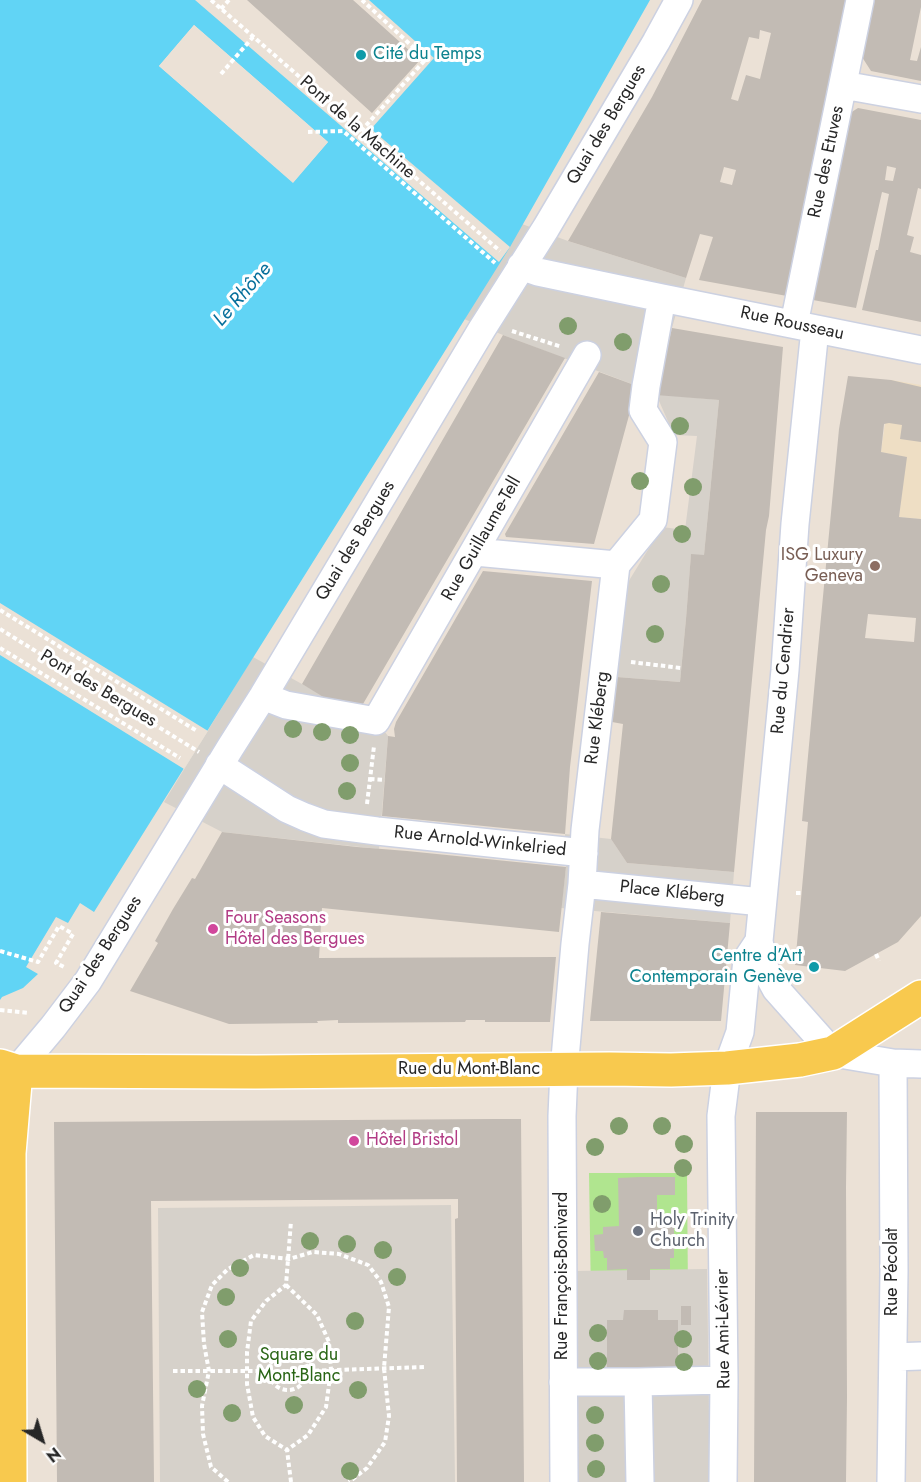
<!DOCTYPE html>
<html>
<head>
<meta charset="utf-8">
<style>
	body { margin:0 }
	#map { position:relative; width:921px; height:1482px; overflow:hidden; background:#ebe1d6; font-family:Jost,sans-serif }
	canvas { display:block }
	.north { position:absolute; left:12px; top:1410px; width:60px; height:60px; -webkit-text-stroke:4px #fff; paint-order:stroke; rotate:142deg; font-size:16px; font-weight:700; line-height:24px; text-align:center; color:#272727 }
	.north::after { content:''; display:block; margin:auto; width:21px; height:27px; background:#272727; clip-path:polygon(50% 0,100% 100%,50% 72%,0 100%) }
</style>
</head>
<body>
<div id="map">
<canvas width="921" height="1482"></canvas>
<div class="north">N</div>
</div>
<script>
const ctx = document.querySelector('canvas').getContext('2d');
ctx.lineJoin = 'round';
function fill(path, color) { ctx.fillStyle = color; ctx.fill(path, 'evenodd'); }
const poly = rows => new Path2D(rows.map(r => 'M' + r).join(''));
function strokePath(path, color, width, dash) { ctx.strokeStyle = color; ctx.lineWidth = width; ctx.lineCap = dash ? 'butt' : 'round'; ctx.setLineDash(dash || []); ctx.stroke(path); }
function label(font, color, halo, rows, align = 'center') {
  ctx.font = font + ' Jost,sans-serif'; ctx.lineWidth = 6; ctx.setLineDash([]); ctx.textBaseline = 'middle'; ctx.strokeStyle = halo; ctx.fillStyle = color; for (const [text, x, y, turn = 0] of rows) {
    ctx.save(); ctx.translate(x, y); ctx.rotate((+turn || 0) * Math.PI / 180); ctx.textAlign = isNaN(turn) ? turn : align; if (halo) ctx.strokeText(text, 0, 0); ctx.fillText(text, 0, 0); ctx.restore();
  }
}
fill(poly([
	[891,380,921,385,921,519,899,517,906,458,881,452]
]), '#eedec4');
fill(poly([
	[589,1173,687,1173,688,1297,591,1299]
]), '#b0e58f');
fill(poly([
	[522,224,568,241,686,278,672,328,656,394,719,400,704,555,691,555,686,619,680,682,617,677,622,592,662,527,685,530,697,436,674,435,656,394,637,386,503,335,464,319],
	[253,657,311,689,363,704,388,736,379,849,222,832,164,802],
	[565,834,611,839,627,863,734,872,730,923,561,908,566,867],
	[451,1205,455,1482,160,1482,158,1208],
	[707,1269,710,1482,578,1482,574,1271]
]), '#d6d1ca');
fill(poly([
	[0,0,650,0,510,247,94,912,80,903,68,923,56,917,26,967,38,974,23,988,2,997,0,1000],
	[194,25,328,142,293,182,159,66]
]), '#61d4f5');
fill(poly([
	[195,0,369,0,434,58,371,129,510,247,499,262],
	[194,25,328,142,293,183,159,66],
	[194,29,324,142,293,178,163,65],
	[0,603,208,731,184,769,0,655]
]), '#ebe1d6');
fill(poly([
	[247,0,353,0,420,60,372,113],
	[702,0,848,0,837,54,826,94,830,96,787,296,699,280,713,237,700,234,686,278,568,241,652,97],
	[760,30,771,33,760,79,746,75,738,101,731,99,749,37,759,39],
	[724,167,736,170,732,185,720,182],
	[873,0,921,0,921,7,910,60,917,61,921,47,921,81,871,71,862,57],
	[858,108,921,120,921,189,918,188,907,235,914,237,910,252,921,255,921,322,862,310,876,250,878,250,889,194,882,192,856,308,813,300,847,115],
	[887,166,896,168,893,181,885,180],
	[672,328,783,347,769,516,766,530,734,872,627,863,611,839,623,724,612,722,617,677,680,682,686,619,691,554,704,555,719,400,656,395],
	[503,335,565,358,363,704,330,701,302,684],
	[599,372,637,386,594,544,506,537,505,534],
	[848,376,891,380,921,387,921,442,900,439,902,425,889,423,884,424,881,452,907,457,899,517,921,519,921,916,898,942,845,971,795,965,808,822,802,821,815,680,839,429],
	[868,614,916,618,914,642,865,638],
	[483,571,592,581,570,767,565,834,382,816,388,736,395,737,394,729,396,722],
	[222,832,357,847,407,851,566,867,559,932,322,908,319,958,556,957,550,1022,485,1022,485,1020,466,1020,465,1022,338,1023,338,1020,317,1021,318,1023,229,1024,130,991,158,943,155,941,173,909,192,878,195,879],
	[601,912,730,923,721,1021,590,1021],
	[756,1112,847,1112,846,1187,847,1397,846,1482,754,1482],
	[494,1119,521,1119,524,1482,457,1482,455,1219,458,1218,458,1199,151,1201,154,1482,57,1482,54,1122],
	[640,1177,675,1177,675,1195,657,1195,657,1227,674,1227,674,1258,670,1258,670,1269,650,1269,650,1280,627,1280,627,1269,607,1270,607,1258,604,1258,603,1251,595,1251,594,1235,603,1234,603,1227,619,1226,618,1178],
	[681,1306,691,1306,691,1325,681,1325],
	[624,1310,658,1310,658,1320,678,1320,678,1370,607,1369,607,1320,623,1320]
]), '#c2bbb4');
const minor = poly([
	[843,85,921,99],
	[521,266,538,272,662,298,921,350],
	[794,324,860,0],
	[475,552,616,565],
	[263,696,286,705,376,721,587,355],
	[219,765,287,809,305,817,324,824,377,831,584,853],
	[582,884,762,902],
	[759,941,764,967,776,989,833,1053,893,1063,921,1064],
	[16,1071,53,1027,88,981,230,748,263,696,482,329,546,228,656,42,679,0],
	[893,1357,921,1356],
	[563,1382,638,1382,724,1380],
	[638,1382,640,1482],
	[564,1482,562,1116,564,1070,575,944,582,884,585,830,616,565,653,520,663,442,643,410,646,386,662,298],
	[723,1482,724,1380,721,1116,727,1068,740,1032,747,959,759,941,785,670,795,524,815,329],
	[891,1482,894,1271,893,1063]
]);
const major = poly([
	[0,1066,16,1071,256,1072,610,1069,671,1070,727,1068,800,1060,833,1053,921,997],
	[10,1482,9,1153,16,1071]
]);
strokePath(minor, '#ccd1e1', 30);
strokePath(major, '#fff', 36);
strokePath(poly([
	[211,0,500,251],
	[221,9,229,0],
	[221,74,253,37],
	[361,131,426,59,362,0],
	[308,132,343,131,495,263],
	[512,331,562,347],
	[0,610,197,731],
	[0,629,199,752],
	[0,648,180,758],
	[631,662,681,668],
	[370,779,385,780],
	[367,804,374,746],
	[796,893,802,893],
	[0,951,38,962,59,926,73,934,56,963,66,968],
	[876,954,879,961],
	[0,1010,29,1013],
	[286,1285,317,1315,329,1342,331,1370,326,1407,308,1435,287,1450],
	'269 1371a19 19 0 1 1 38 0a19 19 0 1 1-38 0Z',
	[173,1371,269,1371],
	[307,1371,424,1367],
	[228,1482,211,1467,203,1434,202,1406,209,1371,204,1344,202,1312,212,1285,228,1269,254,1255,289,1259,313,1252,339,1254,368,1265,381,1282,389,1307,384,1368,389,1416,385,1442,367,1468,349,1482],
	[291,1482,287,1450,265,1436,253,1417,247,1384,247,1352,251,1321,266,1301,286,1285,291,1221]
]), '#fff', 4, [4.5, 3]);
strokePath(minor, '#fff', 27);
strokePath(major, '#f8c94e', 33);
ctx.fillStyle = '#809d6c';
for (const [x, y] of [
	[568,326],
	[623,342],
	[680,426],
	[640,481],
	[693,487],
	[682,534],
	[661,584],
	[655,634],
	[293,729],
	[322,732],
	[350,735],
	[350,763],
	[347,791],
	[619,1126],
	[662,1126],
	[684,1144],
	[595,1147],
	[683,1168],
	[602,1204],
	[310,1241],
	[347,1244],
	[383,1250],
	[240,1268],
	[397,1277],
	[226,1297],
	[355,1321],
	[598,1333],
	[228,1339],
	[683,1339],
	[598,1361],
	[684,1362],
	[197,1389],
	[358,1390],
	[294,1405],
	[232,1413],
	[595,1415],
	[595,1443],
	[596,1469],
	[350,1471]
]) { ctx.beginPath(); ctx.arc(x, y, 9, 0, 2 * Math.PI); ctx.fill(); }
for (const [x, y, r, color] of [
	[361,55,6,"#0f9aa8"],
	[875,566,6,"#8d6e63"],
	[213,929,6,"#d1479c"],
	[814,967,6,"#0f9aa8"],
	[354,1141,6,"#d1479c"],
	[638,1231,6,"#6b7280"]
]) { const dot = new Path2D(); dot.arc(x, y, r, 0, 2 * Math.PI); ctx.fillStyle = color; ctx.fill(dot); strokePath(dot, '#fff', 2); }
label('18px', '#0d838f', '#fff', [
	["Cité du Temps",373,55],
	["Centre d’Art",802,957,"right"],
	["Contemporain Genève",802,978,"right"]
], 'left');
label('18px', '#272727', '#fff', [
	["Quai des Bergues",607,125,-59],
	["Pont de la Machine",357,128,41],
	["Rue des Etuves",827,162,-78],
	["Rue Rousseau",792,324,12],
	["Rue Guillaume-Tell",482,539,-60],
	["Quai des Bergues",356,541,-59],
	["Rue du Cendrier",784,671,-85],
	["Pont des Bergues",98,689,31],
	["Rue Kléberg",598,718,-83],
	["Rue Arnold-Winkelried",480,842,6],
	["Place Kléberg",672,893,6],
	["Quai des Bergues",101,955,-57],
	["Rue du Mont-Blanc",469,1070],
	["Rue Pécolat",893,1272,-90],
	["Rue François-Bonivard",563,1276,-90],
	["Rue Ami-Lévrier",724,1329,-91]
]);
label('18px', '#785e54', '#fff', [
	["ISG Luxury",863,556],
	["Geneva",863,577]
], 'right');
label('18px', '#b23c85', '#fff', [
	["Four Seasons",225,919],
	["Hôtel des Bergues",225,940],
	["Hôtel Bristol",366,1141]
], 'left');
label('18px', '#5b616d', '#fff', [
	["Holy Trinity",650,1221],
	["Church",650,1242]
], 'left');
label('18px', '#296515', '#fff', [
	["Square du",299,1356],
	["Mont-Blanc",299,1377]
]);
label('italic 20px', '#066f9b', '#fff', [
	["Le Rhône",243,295,-49]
]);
</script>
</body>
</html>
